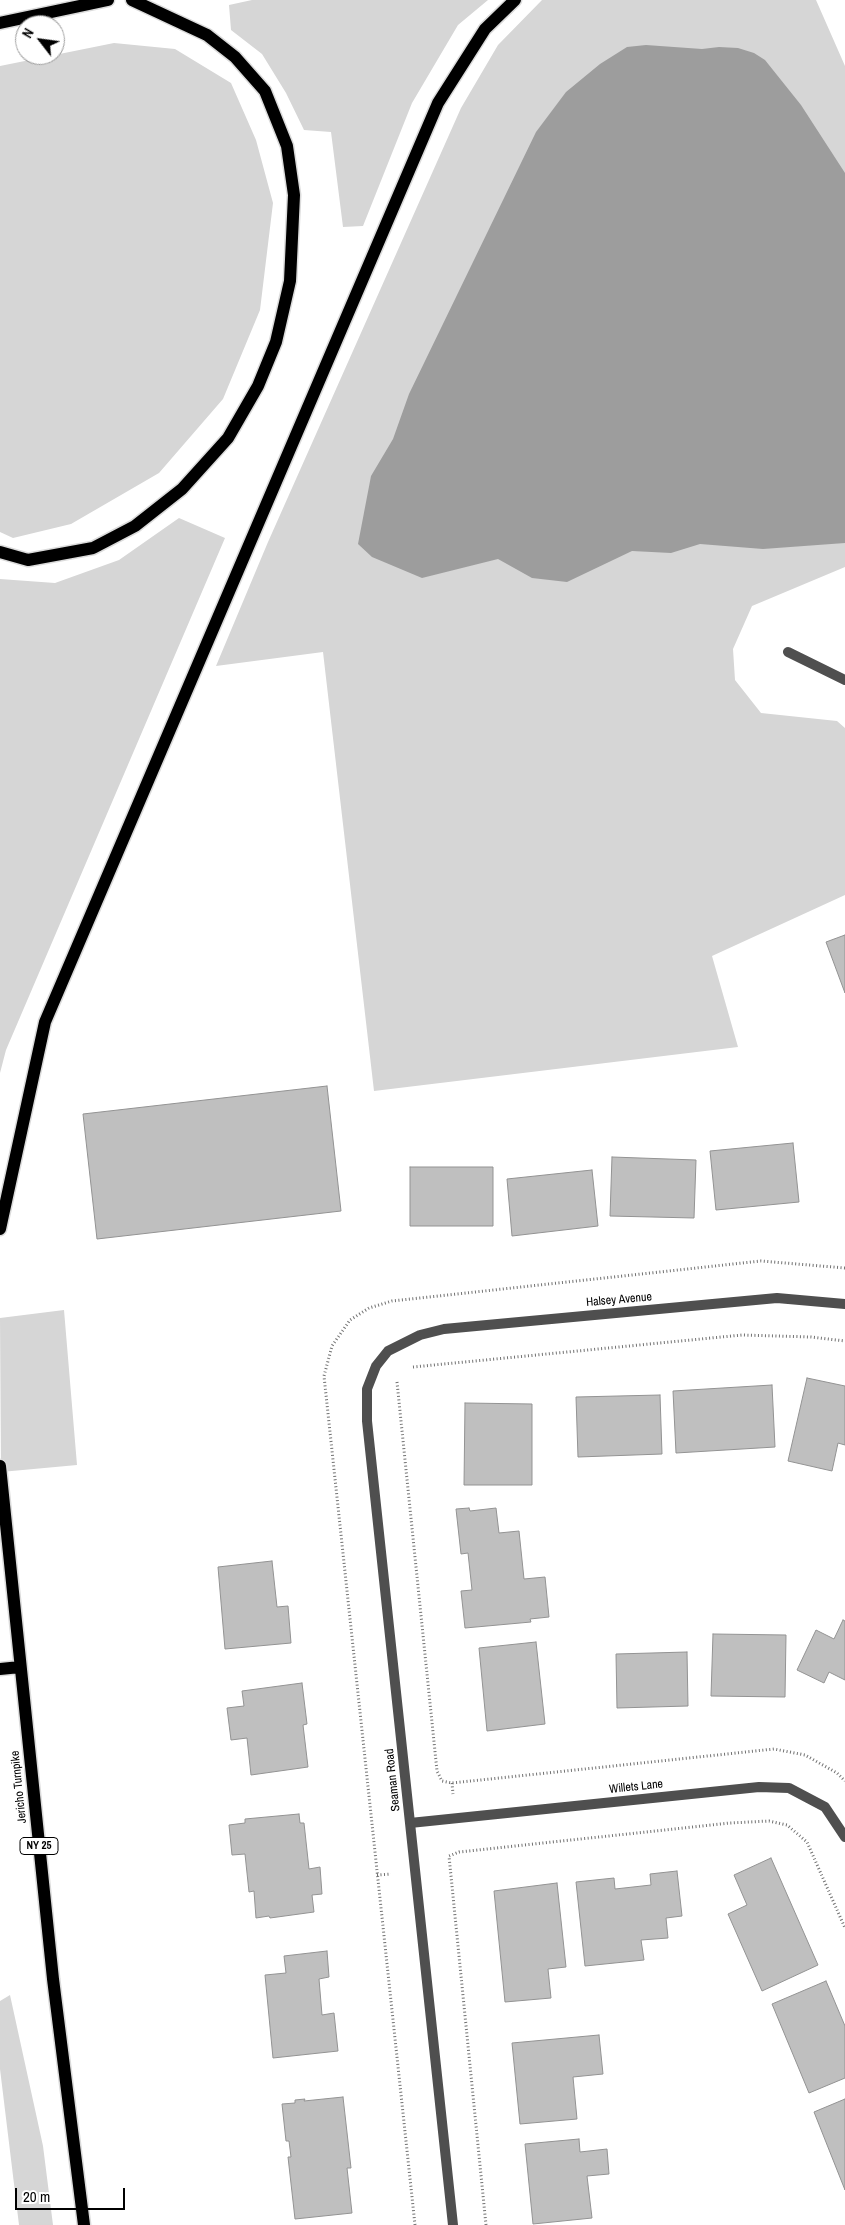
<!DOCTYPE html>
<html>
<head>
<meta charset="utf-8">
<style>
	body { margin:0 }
	#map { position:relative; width:845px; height:2225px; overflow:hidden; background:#fff; font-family:"Archivo Narrow",sans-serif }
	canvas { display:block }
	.north { position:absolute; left:15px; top:15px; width:50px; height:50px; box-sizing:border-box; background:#fff; border:1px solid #999; border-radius:50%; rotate:300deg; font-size:14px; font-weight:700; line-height:20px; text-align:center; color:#000 }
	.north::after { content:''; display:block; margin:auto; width:18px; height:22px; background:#000; clip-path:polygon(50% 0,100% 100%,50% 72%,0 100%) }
	.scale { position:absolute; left:15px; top:2188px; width:110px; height:22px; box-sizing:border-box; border:2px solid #000; border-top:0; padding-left:6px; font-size:15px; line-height:18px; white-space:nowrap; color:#000; -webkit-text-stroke:4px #fff; paint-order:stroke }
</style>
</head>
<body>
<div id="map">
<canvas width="845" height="2225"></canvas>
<div class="north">N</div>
<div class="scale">20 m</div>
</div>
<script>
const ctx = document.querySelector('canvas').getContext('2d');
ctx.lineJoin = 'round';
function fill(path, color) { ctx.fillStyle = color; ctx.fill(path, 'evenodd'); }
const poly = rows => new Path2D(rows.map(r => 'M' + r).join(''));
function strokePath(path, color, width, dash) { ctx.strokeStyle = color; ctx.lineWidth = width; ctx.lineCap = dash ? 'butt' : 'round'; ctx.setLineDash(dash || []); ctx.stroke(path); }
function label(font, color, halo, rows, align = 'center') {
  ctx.font = font + ' "Archivo Narrow",sans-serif'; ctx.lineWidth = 4; ctx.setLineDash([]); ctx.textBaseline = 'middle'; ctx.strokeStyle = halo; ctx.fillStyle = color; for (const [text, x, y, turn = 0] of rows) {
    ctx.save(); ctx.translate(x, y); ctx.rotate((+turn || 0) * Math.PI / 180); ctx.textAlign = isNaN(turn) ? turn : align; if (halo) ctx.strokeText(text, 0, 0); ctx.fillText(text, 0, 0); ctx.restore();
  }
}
fill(poly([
	[252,0,488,0,458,25,412,103,363,226,343,227,331,132,304,130,286,93,262,54,231,30,229,5],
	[542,0,816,0,845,66,845,567,752,606,733,649,735,680,761,713,837,721,845,728,845,895,712,956,738,1047,374,1091,323,652,216,666,268,542,461,108,498,45],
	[114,43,175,49,231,83,256,140,273,203,260,310,223,399,159,473,71,524,13,538,0,532,0,66],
	[179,518,225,538,6,1050,0,1073,0,579,55,583,119,560],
	[64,1310,77,1465,1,1472,0,1318],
	[10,1995,43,2146,53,2225,19,2225,0,2069,0,2001]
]), '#d6d6d6');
fill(poly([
	[646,45,702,49,719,47,738,48,754,53,765,60,801,105,845,173,845,543,763,549,700,544,671,553,632,551,567,582,532,578,498,559,422,578,372,557,358,544,371,476,393,439,409,394,536,132,566,92,600,64,627,47]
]), '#9d9d9d');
const building = poly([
	[845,935,845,993,826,942,845,935],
	[327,1086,341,1211,97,1239,83,1114,327,1086],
	[793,1143,799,1202,716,1210,710,1151,793,1143],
	[612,1157,696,1160,694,1218,610,1216,612,1157],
	[410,1167,493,1167,493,1226,410,1226,410,1167],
	[592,1170,598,1226,512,1236,507,1179,592,1170],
	[807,1378,845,1386,845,1445,838,1443,832,1471,788,1461,807,1378],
	[772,1385,775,1447,676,1453,673,1391,772,1385],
	[660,1395,662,1454,578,1457,576,1397,660,1395],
	[465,1403,532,1404,532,1485,464,1485,465,1403],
	[469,1508,470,1511,496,1508,499,1533,519,1531,524,1579,545,1577,549,1617,530,1619,531,1622,465,1628,461,1591,472,1590,468,1553,461,1554,456,1509,469,1508],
	[272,1561,277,1607,288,1606,291,1643,225,1649,218,1567,272,1561],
	[843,1620,845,1621,845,1680,829,1672,824,1683,797,1670,816,1630,834,1639,843,1620],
	[713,1634,786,1635,785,1697,711,1696,713,1634],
	[536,1642,545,1724,487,1731,479,1648,536,1642],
	[687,1652,688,1706,617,1708,616,1654,687,1652],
	[302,1683,307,1724,303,1725,308,1767,251,1775,247,1738,231,1740,227,1708,244,1706,242,1691,302,1683],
	[299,1814,300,1823,304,1823,309,1869,320,1867,322,1894,312,1895,314,1912,270,1918,269,1916,256,1918,254,1891,249,1892,245,1854,232,1855,229,1825,245,1823,245,1819,299,1814],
	[771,1858,818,1965,762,1991,728,1914,747,1905,734,1875,771,1858],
	[677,1871,682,1916,666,1918,668,1938,641,1940,644,1960,585,1966,576,1882,614,1878,615,1889,651,1885,650,1874,677,1871],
	[557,1883,566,1967,548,1969,551,1998,505,2002,494,1891,557,1883],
	[327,1951,329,1977,319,1979,322,2015,334,2013,338,2051,273,2058,265,1975,286,1973,284,1956,327,1951],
	[826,1981,845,2026,845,2078,809,2093,772,2004,826,1981],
	[599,2035,603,2074,573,2077,577,2119,520,2124,512,2043,599,2035],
	[343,2097,351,2168,347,2168,352,2213,295,2219,288,2157,291,2157,289,2141,286,2141,282,2104,295,2103,295,2100,305,2099,304,2101,343,2097],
	[845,2099,845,2190,814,2112,845,2099],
	[579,2139,580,2152,607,2149,609,2174,587,2176,592,2218,533,2224,525,2144,579,2139]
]);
fill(building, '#bfbfbf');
strokePath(building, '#939393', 1);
const primary = poly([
	[0,23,108,0],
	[0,552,28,560,93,548,135,526,182,489,228,438,258,386,276,342,290,281,294,195,287,146,265,91,235,57,207,35,132,0],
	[0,1229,45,1022,438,103,485,29,515,0],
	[0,1466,53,1979,84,2225],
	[0,1669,20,1667]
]);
strokePath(primary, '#dbdbdb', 15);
strokePath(poly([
	[413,1367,742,1335,811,1337,845,1341],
	[397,1382,437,1771,442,1781,452,1783,774,1749,805,1755,837,1773,845,1781],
	[452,1783,453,1794],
	[377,1875,391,1874],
	[415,2225,324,1376,332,1346,350,1320,369,1308,392,1301,761,1261,845,1268],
	[486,2225,449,1856,459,1852,730,1823,769,1821,787,1825,807,1842,845,1928]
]), '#717171', 3, [1, 2.5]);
strokePath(poly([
	[788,652,845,680],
	[410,1823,759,1787,789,1788,825,1807,845,1837],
	[453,2225,367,1421,367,1389,376,1366,388,1351,420,1335,444,1329,777,1298,845,1304]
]), '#4f4f4f', 10);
strokePath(primary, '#000', 12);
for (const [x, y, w] of [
	[39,1846,38]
]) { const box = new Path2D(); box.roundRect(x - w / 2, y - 8.5, w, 17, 4); ctx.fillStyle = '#fff'; ctx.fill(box); strokePath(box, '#000', 1); }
label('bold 11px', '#000', null, [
	["NY 25",39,1846]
]);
label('12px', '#000', '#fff', [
	["Halsey Avenue",619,1300,-5],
	["Seaman Road",393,1780,-96],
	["Jericho Turnpike",19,1787,-96],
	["Willets Lane",636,1787,-6]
]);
</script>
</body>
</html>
